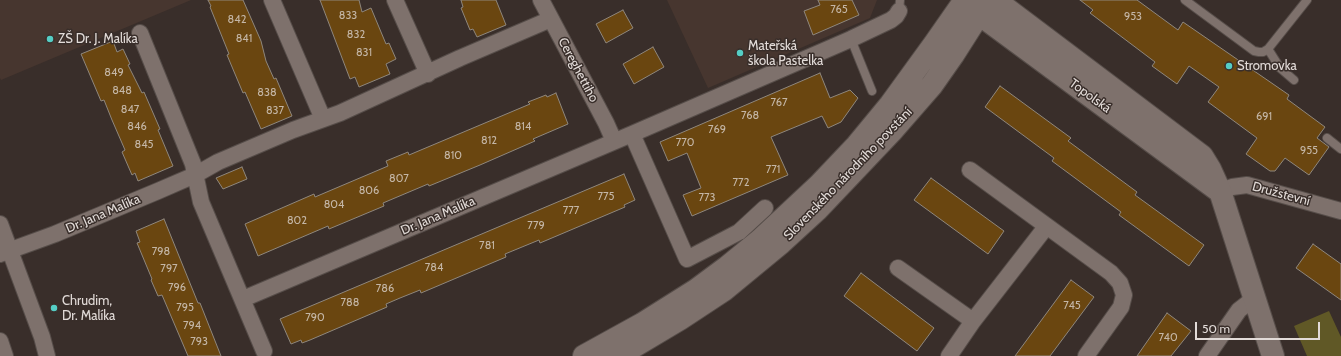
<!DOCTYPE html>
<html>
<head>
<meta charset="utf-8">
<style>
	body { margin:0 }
	#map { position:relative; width:1341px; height:356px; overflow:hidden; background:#392e2a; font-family:Cabin,sans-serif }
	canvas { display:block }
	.scale { position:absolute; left:1195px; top:322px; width:125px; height:18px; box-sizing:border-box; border:2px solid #e2dbd8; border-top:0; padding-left:5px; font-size:12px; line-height:14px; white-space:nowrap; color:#e2dbd8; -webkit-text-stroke:3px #392e2a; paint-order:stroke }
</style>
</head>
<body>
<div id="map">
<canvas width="1341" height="356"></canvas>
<div class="scale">50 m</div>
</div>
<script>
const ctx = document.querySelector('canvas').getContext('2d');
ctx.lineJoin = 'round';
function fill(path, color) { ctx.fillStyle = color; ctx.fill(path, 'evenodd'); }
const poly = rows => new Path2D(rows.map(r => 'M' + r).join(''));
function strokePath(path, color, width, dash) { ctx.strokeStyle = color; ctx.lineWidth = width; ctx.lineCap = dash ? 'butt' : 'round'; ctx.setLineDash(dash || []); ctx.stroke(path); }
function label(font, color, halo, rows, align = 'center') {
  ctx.font = font + ' Cabin,sans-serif'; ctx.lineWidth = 3; ctx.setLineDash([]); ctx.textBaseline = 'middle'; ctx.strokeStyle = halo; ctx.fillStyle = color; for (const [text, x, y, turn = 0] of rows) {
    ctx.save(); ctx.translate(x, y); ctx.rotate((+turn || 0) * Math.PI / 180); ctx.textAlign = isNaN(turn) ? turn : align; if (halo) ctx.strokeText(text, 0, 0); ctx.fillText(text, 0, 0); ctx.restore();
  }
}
fill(poly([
	[0,0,191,0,1,80,0,78],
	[667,0,877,0,870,18,708,88]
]), '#47362f');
fill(poly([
	[1329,311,1341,337,1341,356,1307,356,1294,326]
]), '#605826');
const building = poly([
	[208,0,243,0,261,41,266,61,274,79,276,78,292,116,261,129,245,92,243,93,227,55,229,54,210,7,211,6,208,0],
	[320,0,359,0,362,12,371,8,386,44,389,43,396,59,386,64,390,74,359,87,355,77,350,79,320,0],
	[461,0,496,0,506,25,477,37,473,29,470,30,461,8,463,7,461,0],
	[818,0,852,0,859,15,813,35,804,11,820,5,818,0],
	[1080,0,1137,0,1178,30,1183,22,1289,95,1287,99,1325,127,1317,138,1329,147,1309,175,1285,158,1275,171,1270,171,1246,154,1257,138,1208,102,1219,87,1189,66,1177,84,1152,66,1155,62,1090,13,1093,10,1080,0],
	[623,10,633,28,606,43,596,24,623,10],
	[113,41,117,52,123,49,130,64,128,65,142,93,144,92,160,129,158,130,173,166,138,181,135,173,132,175,122,152,125,150,112,120,104,100,101,101,81,54,113,41],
	[653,47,664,67,634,84,623,64,653,47],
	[820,73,830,98,850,90,858,98,841,122,828,128,822,116,771,137,788,175,692,216,683,195,701,188,687,153,668,161,660,142,820,73],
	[1000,86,1071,138,1068,141,1137,192,1135,195,1204,245,1189,266,1119,215,1121,212,1052,161,1054,158,985,107,1000,86],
	[556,93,568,124,533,139,535,141,480,165,429,186,428,184,383,203,384,206,329,229,328,226,258,256,245,224,314,194,315,197,388,166,386,161,408,152,409,155,530,104,528,102,546,95,547,97,556,93],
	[242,167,247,179,223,189,216,178,242,167],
	[624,174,635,200,624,205,625,207,540,243,539,240,505,254,506,257,421,293,420,290,400,298,386,304,387,307,310,340,302,343,301,340,291,344,280,319,624,174],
	[931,178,1004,231,988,254,914,200,931,178],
	[164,219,198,303,200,303,221,356,188,356,162,295,158,296,151,280,152,279,137,243,140,242,136,231,164,219],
	[1313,244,1341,264,1341,300,1296,268,1313,244],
	[861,273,934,328,917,351,844,296,861,273],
	[1071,280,1094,297,1050,356,1015,356,1071,280],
	[1167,313,1191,331,1171,356,1137,356,1167,313]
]);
fill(building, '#6a4610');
strokePath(building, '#8f877d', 1);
const lane = poly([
	[1185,0,1254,51,1259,52,1263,52,1268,49,1307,0],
	[899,11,900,0],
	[851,39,872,91],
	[1268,49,1280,68,1294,80],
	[1327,138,1341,149]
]);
const street = poly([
	[272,0,323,119],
	[395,0,428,74],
	[541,0,606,123,614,141],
	[140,33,193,164,201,202,264,351],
	[632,134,687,259,739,232,765,208],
	[970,170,1111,273,1120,283,1124,295,1121,307,1086,356],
	[1220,191,1232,187,1247,185,1341,211],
	[0,224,42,337,47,356],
	[0,254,55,234,158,191,195,175,218,162,293,130,340,113,460,58,551,19],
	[898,268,973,321],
	[243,299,632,134,851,39,891,20,896,16,899,11],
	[0,341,5,356],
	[949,356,973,321,1046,227],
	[1207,356,1239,310,1248,303,1256,300]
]);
const secondary = poly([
	[995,0,1202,156,1210,169,1220,191,1273,356],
	[968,6,1219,191],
	[584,356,642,324,696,290,727,267,760,240,819,185,857,145,890,105,935,43,965,0],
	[618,356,680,319,724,290,781,243,817,210,891,132,932,85,953,55,988,0]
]);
strokePath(lane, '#564d49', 10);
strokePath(street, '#564d49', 18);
strokePath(secondary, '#564d49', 24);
strokePath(lane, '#7e716c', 8);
strokePath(street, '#7e716c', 16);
strokePath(secondary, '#7e716c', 22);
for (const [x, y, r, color] of [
	[50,39,4,"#55cec5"],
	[740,53,4,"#55cec5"],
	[1229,66,4,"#55cec5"],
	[54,308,4,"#55cec5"]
]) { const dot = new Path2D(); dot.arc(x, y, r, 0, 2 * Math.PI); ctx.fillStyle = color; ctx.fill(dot); strokePath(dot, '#392e2a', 1.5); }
label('11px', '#c4b6a6', null, [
	["765",839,10],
	["833",348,16],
	["953",1133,17],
	["842",237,20],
	["832",356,35],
	["841",244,39],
	["831",364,53],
	["849",114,73],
	["848",122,91],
	["838",267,93],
	["767",779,103],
	["847",130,110],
	["837",275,111],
	["768",750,116],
	["691",1264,117],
	["846",137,127],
	["814",523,127],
	["769",717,130],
	["812",489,141],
	["770",685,143],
	["845",144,145],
	["955",1309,151],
	["810",453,156],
	["771",773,170],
	["807",399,179],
	["772",741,183],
	["806",369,191],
	["775",606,197],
	["773",707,198],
	["804",334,205],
	["777",571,211],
	["802",297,221],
	["779",536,226],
	["781",487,246],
	["798",161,252],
	["784",434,268],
	["797",169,269],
	["796",177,288],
	["786",385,289],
	["788",350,303],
	["745",1072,306],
	["795",185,308],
	["790",315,318],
	["794",192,326],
	["740",1168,338],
	["793",199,342]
]);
label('13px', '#e2dbd8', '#392e2a', [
	["ZŠ Dr. J. Malíka",58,39],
	["Mateřská",748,46],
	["škola Pastelka",748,61],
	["Stromovka",1237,66],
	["Chrudim,",62,301],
	["Dr. Malíka",62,316]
], 'left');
label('13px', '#e2dbd8', '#392e2a', [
	["Cereghettiho",578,70,62],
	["Topolská",1090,96,36],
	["Slovenského národního povstání",848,174,-46],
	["Družstevní",1281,194,15],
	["Dr. Jana Malíka",103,214,-23],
	["Dr. Jana Malíka",438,216,-23]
]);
</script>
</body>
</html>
